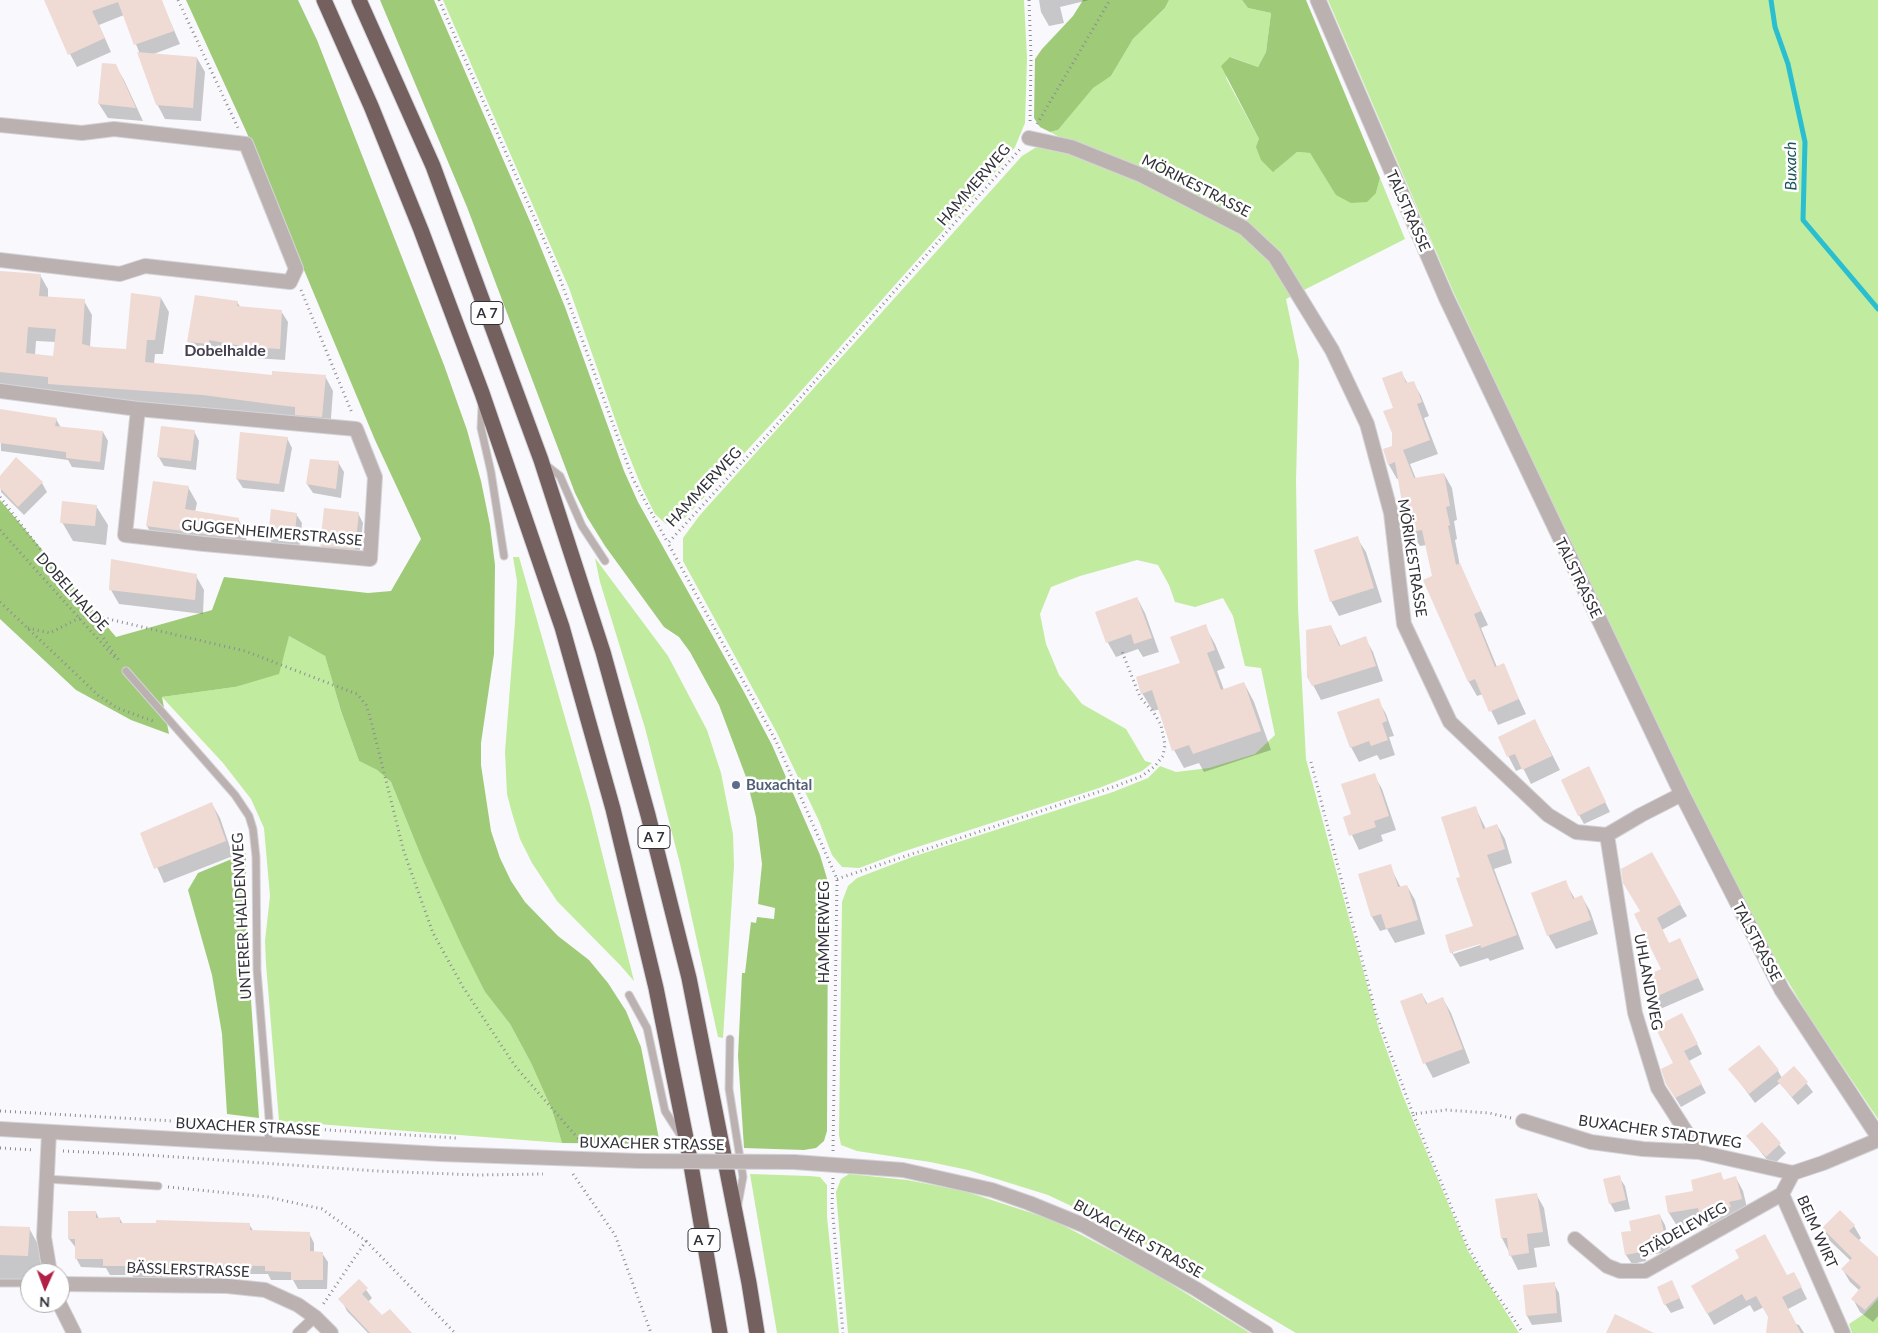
<!DOCTYPE html>
<html>
<head>
<meta charset="utf-8">
<style>
	body { margin:0 }
	#map { position:relative; width:1878px; height:1333px; overflow:hidden; background:#f9f8fc; font-family:Lato,sans-serif }
	canvas { display:block }
	.north { position:absolute; left:20px; top:1263px; width:50px; height:50px; box-sizing:border-box; background:#fff; border:1px solid #adacaf; border-radius:50%; rotate:182deg; font-size:14px; font-weight:700; line-height:20px; text-align:center; color:#323038 }
	.north::after { content:''; display:block; margin:auto; width:18px; height:22px; background:#b22046; clip-path:polygon(50% 0,100% 100%,50% 72%,0 100%) }
</style>
</head>
<body>
<div id="map">
<canvas width="1878" height="1333"></canvas>
<div class="north">N</div>
</div>
<script>
const ctx = document.querySelector('canvas').getContext('2d');
ctx.lineJoin = 'round';
function fill(path, color) { ctx.fillStyle = color; ctx.fill(path, 'evenodd'); }
const poly = rows => new Path2D(rows.map(r => 'M' + r).join(''));
function strokePath(path, color, width, dash) { ctx.strokeStyle = color; ctx.lineWidth = width; ctx.lineCap = dash ? 'butt' : 'round'; ctx.setLineDash(dash || []); ctx.stroke(path); }
function label(font, color, halo, rows, align = 'center') {
  ctx.font = font + ' Lato,sans-serif'; ctx.lineWidth = 5; ctx.setLineDash([]); ctx.textBaseline = 'middle'; ctx.strokeStyle = halo; ctx.fillStyle = color; for (const [text, x, y, turn = 0] of rows) {
    ctx.save(); ctx.translate(x, y); ctx.rotate((+turn || 0) * Math.PI / 180); ctx.textAlign = isNaN(turn) ? turn : align; if (halo) ctx.strokeText(text, 0, 0); ctx.fillText(text, 0, 0); ctx.restore();
  }
}
fill(poly([
	[443,0,1024,0,1027,58,1025,123,1015,147,1004,162,785,409,681,522,666,524,655,514,642,488,621,436,569,288],
	[1169,0,1242,0,1248,8,1271,13,1266,52,1258,67,1231,57,1226,78,1259,139,1273,171,1297,152,1310,153,1323,172,1376,193,1380,178,1405,239,1300,292,1272,249,1050,132,1058,130,1093,87,1111,76,1133,39,1165,8],
	[1328,0,1878,0,1878,1119,1808,1015,1774,958,1694,800,1566,533,1453,291],
	[1044,147,1088,157,1213,215,1259,245,1294,295,1286,299,1299,361,1296,481,1298,608,1306,759,1379,1029,1403,1096,1468,1251,1519,1333,1296,1333,1120,1229,1048,1195,968,1170,930,1162,857,1151,841,1145,839,1135,842,902,848,886,857,878,912,857,1113,792,1148,778,1160,766,1176,772,1209,768,1255,754,1275,735,1261,668,1245,666,1233,616,1223,598,1195,607,1175,602,1169,585,1158,565,1137,560,1080,576,1051,587,1040,614,1046,644,1059,675,1082,704,1126,729,1145,761,1152,763,1142,771,1099,788,902,852,859,868,842,867,832,855,819,821,777,733,683,561,683,538,700,515,1022,156,1035,148],
	[513,557,519,557,590,805,634,981,620,965,557,901,532,863,520,839,512,813,507,794,505,752,515,622,517,581],
	[595,558,668,656,707,730,721,773,733,834,734,866,723,1038,718,1037,680,864,645,728,600,582],
	[289,636,325,656,341,711,359,761,377,770,391,782,423,861,485,992,510,1024,531,1063,552,1110,562,1143,279,1121,266,964,265,941,270,896,264,828,251,799,223,763,162,697,235,687],
	[750,1174,809,1176,820,1177,827,1185,827,1217,839,1333,777,1333],
	[849,1174,907,1180,964,1191,1053,1220,1150,1271,1250,1333,848,1333,836,1192,841,1179],
	[1878,1299,1878,1333,1852,1333,1849,1324,1864,1314]
]), '#c1eb9e');
fill(poly([
	[186,0,298,0,317,40,444,365,467,430,481,481,490,525,495,565,494,654,481,743,481,765,491,831,500,858,511,881,525,902,558,936,589,960,608,983,626,1011,641,1047,660,1144,562,1143,552,1110,531,1063,510,1024,485,992,462,946,423,861,391,782,377,770,359,761,341,711,325,656,289,636,279,674,235,687,162,697,169,734,131,720,76,690,0,619,0,500,116,637,212,610,224,577,368,593,391,591,421,539,375,440,246,131],
	[380,0,434,0,532,226,565,307,624,471,638,502,744,692,772,745,820,855,828,882,828,898,827,1131,824,1141,816,1148,804,1150,744,1148,738,1056,742,973,745,973,751,922,756,923,757,917,774,919,775,908,758,904,762,864,756,817,746,777,719,705,690,652,679,637,664,627,605,546,587,517,575,493,467,207],
	[1083,0,1169,0,1165,8,1133,39,1111,76,1093,88,1058,130,1050,132,1040,127,1034,118,1035,59,1042,49,1073,16],
	[1242,0,1306,0,1380,178,1376,193,1367,202,1351,203,1336,195,1310,153,1297,152,1273,172,1261,160,1256,147,1259,139,1221,66,1230,57,1258,67,1266,52,1271,13,1248,8],
	[246,853,246,926,259,1118,227,1114,222,1034,212,975,188,890,198,873]
]), '#9fcb79');
fill(poly([
	[50,0,147,0,164,7,180,44,151,55,197,58,205,72,201,121,165,119,157,104,140,54,124,15,99,25,111,52,77,67,70,54],
	[1039,0,1089,0,1060,7,1064,23,1049,26,1041,12],
	[115,65,124,80,143,121,108,118,99,104],
	[0,272,40,275,48,289,48,298,84,301,92,315,90,347,128,351,161,298,169,312,163,354,155,354,154,364,273,376,325,376,333,391,330,431,57,398,52,390,0,386],
	[36,341,56,342,55,357,35,355],
	[196,296,237,302,241,308,281,311,288,322,285,360,254,358,215,351,215,355,195,353,188,342],
	[1401,372,1408,384,1413,382,1421,396,1429,416,1424,418,1438,454,1410,464,1416,479,1444,474,1452,488,1457,520,1454,521,1457,539,1455,540,1460,566,1488,625,1481,628,1497,667,1503,665,1526,714,1498,725,1483,694,1477,696,1469,682,1424,580,1433,576,1427,545,1420,546,1411,532,1405,514,1399,478,1397,479,1389,465,1384,450,1394,447,1394,408],
	[0,411,56,419,61,428,103,432,108,441,104,470,72,467,68,460,1,451],
	[194,431,199,441,196,470,164,466,158,456],
	[287,438,292,448,284,492,243,488,237,479],
	[338,462,344,472,341,498,313,493,307,484],
	[0,478,42,483,47,492,24,515,1,492],
	[188,487,197,503,195,512,238,519,247,535,243,553,156,542,147,526],
	[96,506,108,525,106,545,73,541,62,522],
	[272,511,296,514,302,523,299,550,274,547,269,538],
	[358,513,363,523,359,558,327,555,321,545],
	[1357,538,1366,552,1382,602,1339,616,1331,601],
	[196,576,204,590,203,614,119,604,111,590],
	[1137,598,1145,613,1159,652,1143,657,1138,649,1116,657,1108,643,1097,613],
	[1205,626,1215,644,1225,668,1217,671,1224,690,1244,683,1254,702,1271,750,1204,772,1199,763,1184,768,1174,750,1160,709,1153,711,1142,693,1181,664],
	[1331,626,1341,647,1365,638,1373,652,1383,681,1321,700,1313,685],
	[1378,700,1386,714,1394,736,1389,737,1395,755,1380,760,1377,755,1359,762,1351,747],
	[1536,723,1560,770,1531,784,1523,768,1516,771,1499,738],
	[1374,775,1382,789,1396,830,1381,835,1383,841,1359,850,1344,818,1353,815],
	[1593,777,1610,812,1584,824,1579,815],
	[212,804,220,818,233,856,164,883,142,833],
	[1475,807,1486,829,1497,825,1505,839,1512,863,1494,869,1524,949,1490,961,1488,958,1460,967,1452,953,1446,936,1475,927,1461,878],
	[1486,941,1486,943,1453,954,1453,951],
	[1651,854,1687,916,1662,930,1669,944,1680,939,1704,990,1658,1010,1642,978,1663,969,1641,912],
	[1390,866,1401,888,1407,886,1415,900,1425,934,1395,943,1387,929,1380,931,1372,917,1359,875],
	[1565,882,1575,899,1582,897,1590,911,1598,934,1556,949,1548,935],
	[1422,994,1428,1005,1443,999,1451,1013,1470,1063,1433,1078,1425,1063,1401,1002],
	[1687,1024,1702,1054,1689,1061,1706,1093,1681,1107,1673,1094,1675,1063],
	[1794,1067,1813,1092,1798,1105,1780,1083,1755,1103,1730,1069,1778,1071,1782,1078],
	[1762,1124,1786,1153,1772,1166,1748,1136],
	[1720,1173,1724,1181,1736,1178,1743,1191,1748,1212,1709,1228,1705,1221,1677,1226,1669,1213,1666,1197,1695,1192],
	[1619,1177,1625,1186,1630,1209,1615,1212,1610,1203],
	[1536,1194,1544,1208,1550,1246,1534,1248,1537,1267,1518,1270,1502,1238,1496,1200],
	[96,1212,99,1219,120,1219,123,1224,249,1224,254,1232,309,1233,314,1243,314,1253,322,1253,328,1262,327,1289,298,1289,293,1280,271,1280,268,1274,219,1274,219,1281,135,1280,132,1275,110,1275,106,1268,81,1267,76,1258,76,1248,69,1239],
	[1660,1216,1665,1225,1671,1251,1645,1256,1646,1261,1632,1264,1626,1255,1633,1232],
	[1854,1226,1861,1238,1858,1241,1878,1259,1878,1316,1873,1322,1860,1312,1853,1299,1860,1291,1850,1282,1843,1270,1851,1261,1830,1241,1823,1228],
	[0,1228,29,1228,45,1257,44,1273,30,1273,30,1284,0,1283],
	[1787,1277,1800,1285,1807,1299,1788,1309,1796,1324,1799,1325,1804,1333,1770,1333,1769,1316,1764,1307,1754,1312,1750,1305,1714,1325,1692,1286],
	[359,1280,372,1298,368,1302,382,1317,411,1333,368,1333,347,1311,342,1301],
	[1672,1282,1684,1308,1671,1313,1665,1304],
	[1554,1284,1559,1293,1562,1322,1532,1325,1527,1316,1525,1286]
]), '#0003');
strokePath(poly([
	[1771,0,1775,27,1788,64,1805,142,1803,220,1878,309]
]), '#29bed0', 5);
fill(poly([
	[44,0,162,0,174,31,134,45,118,2,92,11,105,38,68,55],
	[137,52,197,57,193,108,156,105],
	[102,63,116,64,136,108,98,104],
	[0,271,41,274,39,296,85,299,82,344,94,347,126,349,131,293,161,297,155,340,147,340,145,362,272,375,272,371,326,375,322,417,295,415,295,407,270,404,203,395,48,384,48,377,0,372],
	[28,327,56,329,53,356,26,353],
	[195,295,238,301,237,306,282,310,280,349,247,347,209,340,209,344,187,342],
	[1402,371,1406,383,1414,381,1422,402,1417,404,1430,440,1403,450,1414,478,1444,473,1450,506,1446,507,1450,525,1448,526,1456,565,1460,563,1481,611,1474,614,1495,667,1504,663,1519,699,1489,712,1475,679,1468,682,1423,580,1432,576,1422,530,1410,532,1407,514,1404,514,1395,462,1388,465,1383,449,1392,446,1392,433,1383,411,1393,408,1382,378],
	[0,409,57,418,55,426,103,431,100,462,66,458,66,452,0,443],
	[161,426,195,430,191,461,157,457],
	[240,432,288,437,279,484,236,479],
	[16,457,43,482,18,507,0,488,0,476],
	[310,459,339,461,336,489,306,484],
	[153,481,189,486,185,509,239,518,235,538,146,526],
	[62,501,97,505,95,526,60,523],
	[324,508,359,512,355,549,320,546],
	[271,509,297,513,294,541,268,538],
	[1358,536,1374,588,1330,602,1314,550],
	[111,559,197,574,195,600,109,590],
	[1137,597,1152,638,1134,644,1131,634,1106,643,1095,612],
	[1206,624,1215,650,1207,653,1221,690,1244,682,1261,731,1193,754,1189,745,1172,751,1152,690,1141,694,1136,677,1180,663,1170,637],
	[1331,625,1339,646,1366,636,1376,666,1312,686,1307,677,1306,630],
	[1379,698,1387,721,1382,723,1388,740,1371,746,1369,741,1350,748,1337,712],
	[1535,719,1552,756,1522,770,1515,754,1507,757,1498,737],
	[1589,766,1606,802,1578,816,1561,780],
	[1375,773,1389,816,1374,821,1376,827,1349,836,1343,817,1351,814,1341,784],
	[212,802,226,841,154,869,140,833],
	[1476,806,1483,829,1497,824,1505,849,1487,855,1517,935,1481,948,1480,944,1450,953,1445,935,1473,926,1456,878,1460,877,1441,817],
	[1652,852,1681,904,1657,918,1669,943,1680,938,1698,978,1651,999,1641,978,1661,969,1634,914,1640,911,1623,883,1621,869],
	[1391,864,1398,887,1407,885,1418,920,1386,929,1381,914,1371,917,1358,874],
	[1566,880,1573,899,1582,895,1591,920,1547,936,1531,893],
	[1422,993,1426,1004,1443,997,1463,1049,1423,1064,1400,1001],
	[1682,1013,1698,1044,1684,1051,1702,1084,1675,1098,1666,1084,1661,1069,1673,1063,1655,1027],
	[1759,1045,1779,1070,1749,1094,1728,1069],
	[1794,1066,1808,1082,1792,1097,1777,1081],
	[1762,1122,1781,1143,1766,1157,1746,1136],
	[1721,1172,1723,1180,1736,1176,1742,1199,1729,1202,1731,1207,1700,1215,1698,1208,1668,1213,1665,1196,1693,1191,1691,1180],
	[1620,1175,1626,1200,1609,1204,1603,1179],
	[1537,1193,1543,1232,1527,1234,1529,1253,1509,1256,1507,1238,1501,1238,1495,1199],
	[1840,1210,1855,1225,1849,1231,1878,1257,1878,1296,1865,1310,1851,1299,1861,1287,1841,1269,1852,1258,1822,1228],
	[68,1211,96,1211,96,1218,120,1217,120,1223,156,1223,156,1220,250,1223,250,1230,310,1232,310,1251,323,1252,323,1280,291,1280,291,1272,265,1271,265,1266,214,1265,214,1272,128,1271,128,1266,103,1266,103,1259,75,1259,75,1239,68,1239],
	[1660,1214,1666,1242,1641,1247,1641,1252,1625,1255,1621,1232,1631,1231,1629,1221],
	[0,1226,30,1227,28,1256,0,1255],
	[1765,1234,1787,1275,1794,1272,1802,1287,1782,1297,1801,1333,1766,1333,1768,1317,1756,1296,1746,1301,1742,1294,1707,1314,1691,1286,1739,1258,1735,1250],
	[359,1279,368,1288,362,1294,382,1315,390,1309,412,1333,370,1333,338,1299],
	[1672,1280,1680,1298,1664,1305,1657,1287],
	[1555,1282,1557,1313,1526,1316,1523,1285],
	[1615,1314,1654,1333,1606,1333]
]), '#f0dad4');
const service = poly([
	[482,405,481,428,491,472,504,556],
	[546,465,560,476,582,526,605,561],
	[126,671,235,795,249,816,253,829,256,857,257,970,269,1118,268,1145],
	[629,995,647,1028,665,1111,681,1136],
	[730,1039,729,1089,743,1177,738,1204],
	[47,1179,158,1186],
	[0,1283,30,1283]
]);
const pedestrian = poly([
	[298,1333,315,1317]
]);
const minor = poly([
	[0,125,82,133,114,129,246,144,296,269,290,282,145,266,120,274,0,260],
	[1029,138,1071,147,1141,175,1244,228,1275,257,1332,350,1367,424,1391,513,1404,624,1450,722,1548,815,1576,832,1607,835,1641,815,1682,794],
	[0,391,138,409,356,429,375,477,370,559,204,544,125,535,138,409],
	[1607,835,1635,1013,1658,1088,1699,1152],
	[1523,1121,1591,1142,1643,1149,1699,1152,1793,1173],
	[0,1129,440,1154,639,1161],
	[49,1132,44,1237,50,1273],
	[794,1162,903,1170,992,1190,1029,1203,1083,1225,1196,1289,1266,1333],
	[1575,1239,1607,1266,1620,1271,1645,1271,1782,1194],
	[60,1284,227,1286,265,1290,298,1305,315,1317,331,1333],
	[59,1303,74,1333],
	[1843,1333,1782,1194,1793,1173,1823,1163,1878,1140]
]);
const tertiary = poly([
	[1318,0,1446,297,1682,794,1782,990,1878,1136]
]);
const motorway = poly([
	[324,0,371,106,421,230,482,393,562,627,613,809,656,988,688,1148,720,1333],
	[359,0,433,166,541,460,603,652,648,815,689,978,749,1283,757,1333]
]);
strokePath(service, '#d5d4d9', 9);
strokePath(pedestrian, '#d5d4d9', 12);
strokePath(minor, '#d5d4d9', 16);
strokePath(tertiary, '#d5d4d9', 17);
strokePath(motorway, '#d5d4d9', 17);
strokePath(poly([
	[178,0,238,128],
	[439,0,555,265,633,479,668,543],
	[1029,0,1031,56,1030,125],
	[1037,124,1110,0],
	[301,290,352,413],
	[0,497,60,575,120,662],
	[0,530,116,659],
	[0,602,98,695,117,708,153,721],
	[28,628,50,633,87,614,245,651,357,694,366,705,370,717,404,852,433,933,463,987,515,1066,583,1144],
	[1311,762,1376,1014,1413,1114],
	[837,879,1116,786,1142,776,1155,766,1163,756,1165,745,1161,725,1154,713,1140,697,1121,649],
	[0,1111,259,1126],
	[1511,1118,1489,1113,1446,1110,1413,1114,1467,1245,1487,1280,1523,1333],
	[280,1127,456,1138],
	[0,1148,34,1150],
	[63,1151,162,1156,377,1171,478,1175,543,1174],
	[833,1151,837,879,776,741,668,543,771,431,1021,148],
	[573,1174,615,1235,651,1333],
	[833,1178,832,1205,843,1333],
	[168,1187,268,1197,322,1209,366,1241,322,1306],
	[366,1241,455,1333]
]), '#8e8c92', 3, [1, 4]);
strokePath(service, '#bbb1b0', 7);
strokePath(pedestrian, '#bbb1b0', 10);
strokePath(minor, '#bbb1b0', 14);
strokePath(tertiary, '#bbb1b0', 15);
strokePath(motorway, '#74605e', 15);
const minorBridge = poly([
	[639,1161,794,1162]
]);
strokePath(minorBridge, '#d5d4d9', 16, []);
strokePath(minorBridge, '#bbb1b0', 14);
for (const [x, y, r, color] of [
	[736,785,5,"#5c6f8a"]
]) { const dot = new Path2D(); dot.arc(x, y, r, 0, 2 * Math.PI); ctx.fillStyle = color; ctx.fill(dot); strokePath(dot, '#fff', 2); }
for (const [x, y, w] of [
	[487,313,32],
	[654,837,32],
	[704,1240,32]
]) { const box = new Path2D(); box.roundRect(x - w / 2, y - 11.5, w, 23, 4); ctx.fillStyle = '#fff'; ctx.fill(box); strokePath(box, '#323038', 1); }
label('bold 14px', '#323038', null, [
	["A 7",487,313],
	["A 7",654,837],
	["A 7",704,1240]
]);
label('15px', '#323038', '#fff', [
	["HAMMERWEG",974,185,-49],
	["MÖRIKESTRASSE",1196,186,27],
	["TALSTRASSE",1408,211,66],
	["HAMMERWEG",704,487,-47],
	["GUGGENHEIMERSTRASSE",272,533,5],
	["MÖRIKESTRASSE",1412,558,81],
	["TALSTRASSE",1578,578,64],
	["DOBELHALDE",72,592,48],
	["UNTERER HALDENWEG",242,916,-93],
	["HAMMERWEG",824,932,-90],
	["TALSTRASSE",1757,942,62],
	["UHLANDWEG",1648,982,79],
	["BUXACHER STRASSE",248,1127,3],
	["BUXACHER STADTWEG",1660,1132,8],
	["BUXACHER STRASSE",652,1144,1],
	["STÄDELEWEG",1683,1230,-29],
	["BEIM WIRT",1817,1232,66],
	["BUXACHER STRASSE",1138,1239,29],
	["BÄSSLERSTRASSE",188,1270,2]
]);
label('bold 15px', '#4e5e75', '#fff', [
	["Buxachtal",746,785]
], 'left');
label('italic 16px', '#1a545c', '#fff', [
	["Buxach",1791,166,-91]
]);
label('bold 16px', '#454150', '#fff', [
	["Dobelhalde",225,351]
]);
</script>
</body>
</html>
